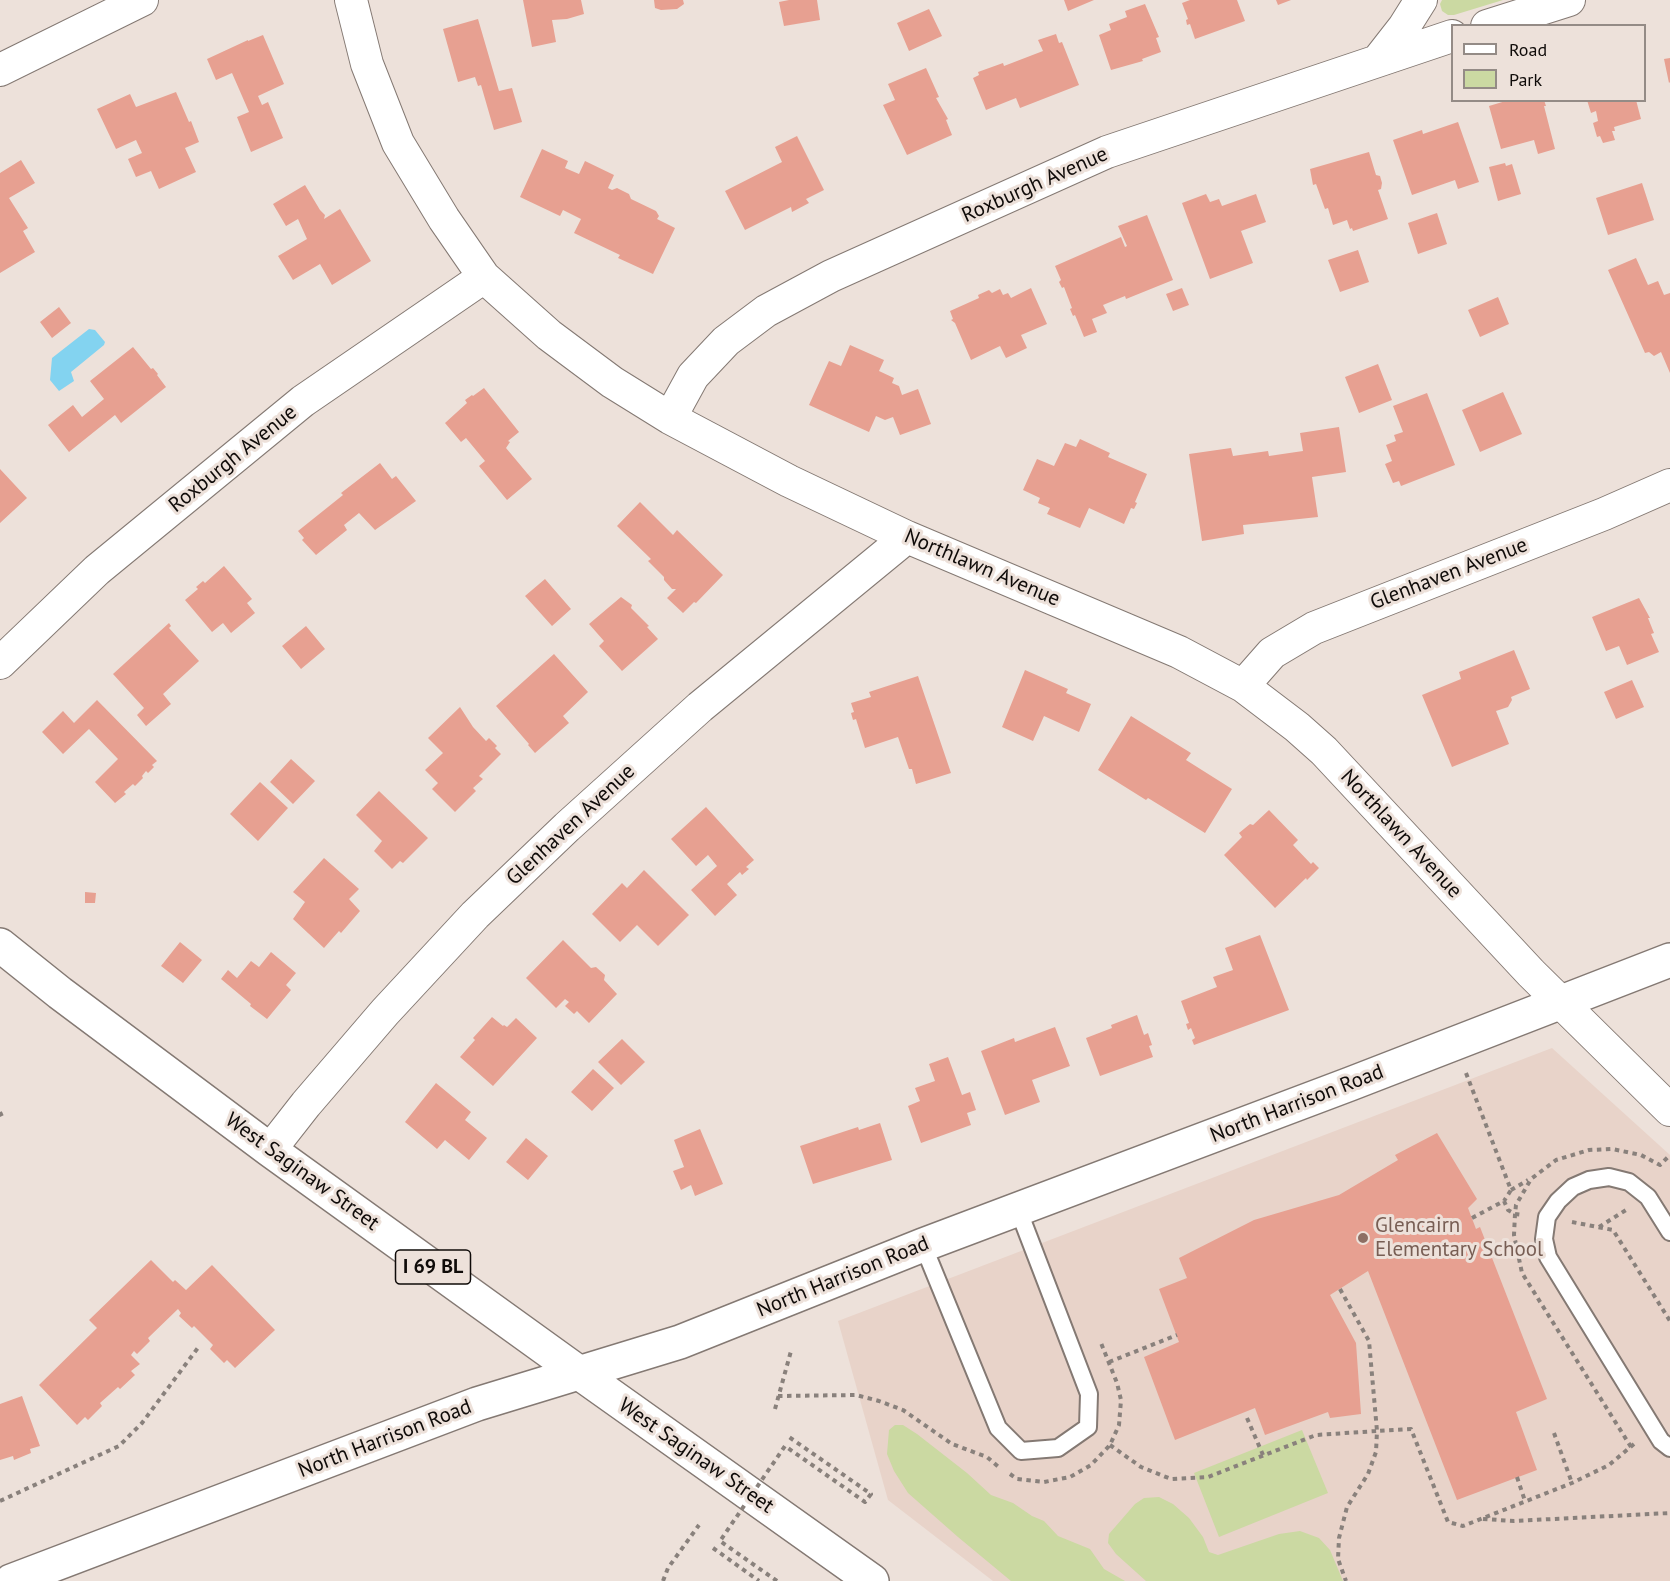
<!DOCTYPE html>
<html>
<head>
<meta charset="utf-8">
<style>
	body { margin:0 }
	#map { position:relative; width:1670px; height:1581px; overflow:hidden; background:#ede1da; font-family:"PT Sans",sans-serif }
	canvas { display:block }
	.legend { position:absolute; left:1451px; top:24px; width:195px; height:78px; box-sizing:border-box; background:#ede1da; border:2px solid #948b86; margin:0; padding:8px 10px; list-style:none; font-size:18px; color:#0f0b09 }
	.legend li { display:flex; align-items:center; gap:12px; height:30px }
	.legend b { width:30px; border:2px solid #948b86 }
</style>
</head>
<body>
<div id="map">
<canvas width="1670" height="1581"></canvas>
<ul class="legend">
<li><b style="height:8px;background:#fff"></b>Road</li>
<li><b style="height:16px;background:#cbd9a2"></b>Park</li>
</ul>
</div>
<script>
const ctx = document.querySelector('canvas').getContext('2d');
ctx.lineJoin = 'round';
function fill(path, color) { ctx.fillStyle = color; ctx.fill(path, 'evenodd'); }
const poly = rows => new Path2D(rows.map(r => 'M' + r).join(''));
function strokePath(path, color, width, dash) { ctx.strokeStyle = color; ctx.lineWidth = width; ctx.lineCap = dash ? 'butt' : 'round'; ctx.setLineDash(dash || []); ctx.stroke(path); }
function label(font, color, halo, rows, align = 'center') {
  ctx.font = font + ' "PT Sans",sans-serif'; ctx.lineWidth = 6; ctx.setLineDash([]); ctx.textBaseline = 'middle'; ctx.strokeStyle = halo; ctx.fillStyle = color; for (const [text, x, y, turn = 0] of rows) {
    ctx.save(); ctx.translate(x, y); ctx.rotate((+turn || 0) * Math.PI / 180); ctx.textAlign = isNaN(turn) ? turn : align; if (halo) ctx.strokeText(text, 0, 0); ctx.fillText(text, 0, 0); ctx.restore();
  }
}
fill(poly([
	[1552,1048,1670,1155,1670,1581,993,1581,888,1500,838,1321]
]), '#e8d3c9');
fill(poly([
	[1442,0,1503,0,1454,15,1448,15,1442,11,1440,4],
	[895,1425,903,1425,917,1434,967,1473,991,1495,1013,1503,1032,1516,1044,1521,1058,1536,1090,1549,1104,1569,1125,1581,1011,1581,958,1537,908,1493,894,1471,887,1454,889,1430],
	[1302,1430,1328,1493,1219,1537,1194,1473],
	[1159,1497,1173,1504,1189,1518,1203,1537,1209,1552,1218,1555,1279,1534,1300,1531,1319,1538,1330,1550,1343,1581,1146,1581,1116,1554,1108,1543,1109,1534,1135,1504,1144,1498]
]), '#cbd9a2');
fill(poly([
	[89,329,95,330,105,342,104,345,71,372,74,381,59,391,50,380,52,358]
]), '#83d3f0');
fill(poly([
	[523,0,581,0,584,14,567,19,552,20,556,42,532,47],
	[654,0,683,0,684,4,677,9,661,10,655,8],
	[789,0,817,0,820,20,784,26,779,2],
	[1064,0,1094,0,1068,11],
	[1190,0,1237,0,1245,21,1195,39,1190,24,1187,25,1186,20,1188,19,1182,3],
	[1276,0,1291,0,1278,5],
	[1145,4,1159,37,1156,38,1161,52,1142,59,1143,61,1111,70,1099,35,1111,30,1109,24,1127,17,1125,11],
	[929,9,942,36,909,51,897,23],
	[478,19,499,91,512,88,522,122,494,130,481,85,478,86,475,77,458,82,443,29],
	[1056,34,1059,43,1062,42,1079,85,1020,108,1016,98,986,110,973,78,979,75,978,72,1003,63,1004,66,1043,51,1038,40],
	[263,35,284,84,258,96,262,105,268,102,283,138,251,152,237,117,249,112,232,73,216,80,207,59,248,40,248,41],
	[1670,58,1670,82,1669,83,1664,59],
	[926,68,939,97,936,98,948,119,946,120,952,135,907,155,883,105,895,100,888,84],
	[176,92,189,122,191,121,199,142,185,148,196,172,159,189,151,171,136,177,128,159,142,153,136,140,116,149,97,109,130,94,136,107],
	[1509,100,1544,100,1546,106,1544,106,1555,149,1538,154,1534,140,1501,149,1489,106],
	[1587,100,1636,100,1641,119,1614,127,1615,131,1612,131,1615,140,1603,143,1600,136,1597,137,1593,123,1598,121,1596,111,1591,113],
	[1458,122,1479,182,1458,189,1455,180,1412,195,1393,140,1422,130,1423,134],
	[797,136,824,190,806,199,809,203,792,212,791,207,745,230,725,191,782,162,775,147],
	[542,149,568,161,565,168,579,174,585,161,614,175,608,188,612,190,617,188,629,194,631,199,656,211,659,216,657,219,675,228,653,274,618,258,620,255,574,233,581,219,563,210,560,216,520,197],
	[1369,152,1376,175,1380,176,1382,183,1381,189,1378,190,1388,219,1353,231,1352,228,1350,229,1347,220,1333,225,1328,208,1325,209,1316,184,1313,185,1310,169],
	[21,160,35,183,9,198,28,228,23,231,35,252,0,273,0,173],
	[1505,163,1506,166,1512,164,1521,194,1498,201,1489,167],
	[1642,183,1654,220,1608,235,1596,198],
	[305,185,320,210,325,215,324,219,340,209,371,261,332,285,320,264,293,280,278,256,307,239,298,219,286,226,273,204],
	[1206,194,1210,202,1219,199,1222,206,1256,194,1266,222,1241,231,1253,263,1210,279,1182,203],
	[1437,213,1447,244,1418,254,1408,223],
	[1147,215,1173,280,1126,299,1125,296,1103,305,1107,313,1092,319,1097,332,1084,337,1075,315,1073,316,1070,309,1072,308,1064,287,1062,288,1059,282,1061,280,1055,266,1121,237,1125,247,1127,246,1118,226],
	[1358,250,1369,282,1340,292,1328,260],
	[1636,258,1648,285,1658,281,1664,295,1670,293,1670,373,1661,352,1654,356,1649,352,1645,353,1608,270],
	[1031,288,1047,324,1021,335,1027,348,1006,358,1000,346,971,360,955,323,951,320,953,319,950,311,979,298,978,295,989,290,992,293,1000,289,1003,295,1008,293,1011,298],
	[1182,288,1189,305,1173,311,1166,294],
	[1498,297,1509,324,1480,337,1468,310],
	[59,307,71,323,52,338,40,322],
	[850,345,884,360,879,371,894,378,892,383,899,386,902,395,918,389,931,424,900,435,893,417,885,420,876,416,869,432,809,405,829,361,841,366],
	[133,347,151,369,153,368,158,374,157,375,166,387,121,423,115,415,69,452,48,425,73,405,82,417,104,399,90,381],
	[1378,364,1392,400,1359,413,1345,377],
	[484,388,519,432,508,441,510,442,506,448,532,479,507,500,479,466,485,461,466,438,461,442,445,423,467,403,465,400,472,395,473,396],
	[1503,392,1522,434,1480,452,1462,410],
	[1427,393,1455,465,1401,486,1399,481,1393,483,1385,464,1392,461,1386,445,1396,441,1394,435,1403,432,1393,406],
	[1339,427,1346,472,1312,477,1318,517,1243,525,1244,534,1202,541,1189,454,1231,448,1233,456,1268,451,1269,456,1303,451,1300,433],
	[1080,439,1110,453,1108,457,1147,474,1135,502,1137,503,1134,509,1131,508,1124,524,1089,508,1080,528,1047,514,1050,508,1038,503,1040,498,1023,490,1037,459,1054,466,1065,443,1076,447],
	[380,463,392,479,396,476,416,501,375,530,359,513,344,525,347,530,316,555,302,540,304,538,298,531,343,495,341,493],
	[0,469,27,498,0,523],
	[640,502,673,535,677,530,723,575,696,603,694,602,683,613,667,598,676,589,672,589,664,580,664,577,648,561,651,559,617,526],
	[224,566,252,599,247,603,255,613,231,633,223,623,212,632,185,600,198,589,196,587,203,581,205,583],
	[545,579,571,609,552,626,525,596],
	[621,597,632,605,631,608,649,626,647,627,658,639,622,671,599,646,604,641,589,624],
	[1639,598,1650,618,1648,618,1654,633,1651,634,1659,652,1627,665,1619,646,1606,651,1592,617],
	[169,623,171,626,169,628,199,661,163,694,171,704,146,726,137,715,144,708,113,674],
	[306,626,325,649,301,669,282,646],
	[1514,650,1530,689,1511,697,1512,700,1508,707,1496,711,1509,744,1452,767,1422,695,1461,679,1459,672],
	[554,654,588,692,563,716,569,723,535,753,528,745,529,744,496,706],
	[1025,670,1068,689,1066,693,1091,704,1079,732,1044,716,1033,741,1002,727],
	[918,676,951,773,916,784,912,769,909,769,898,737,865,748,856,719,853,720,851,713,854,712,851,703,871,697,869,692],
	[1632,680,1644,707,1616,719,1604,692],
	[97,700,157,761,152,765,154,767,148,773,146,771,142,776,143,778,135,786,133,784,124,792,126,794,115,803,95,782,118,759,89,729,63,754,42,732,63,711,74,723],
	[460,707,473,727,486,741,489,738,497,746,495,748,501,754,479,776,483,779,473,788,476,791,455,812,432,789,438,783,425,770,443,753,428,738],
	[1131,716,1191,753,1186,760,1232,789,1205,833,1148,798,1146,800,1098,770],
	[291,759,315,781,293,804,270,782],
	[260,782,288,808,258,841,230,814],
	[379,791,428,838,403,863,400,861,392,869,374,851,382,841,356,815],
	[706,807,754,860,746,867,749,869,742,875,740,872,727,884,737,895,715,916,691,890,717,866,708,855,696,866,671,839],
	[1269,810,1298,840,1293,845,1311,864,1313,862,1319,868,1307,880,1306,878,1275,908,1224,855,1242,837,1239,833,1250,824,1253,825],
	[324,858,359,889,349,899,360,911,341,933,339,931,324,948,293,919,305,902,293,892],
	[644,870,689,915,658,946,637,925,620,942,592,914,622,883,627,888],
	[85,892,96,893,95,903,85,903],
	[1260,935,1289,1010,1194,1045,1192,1040,1195,1038,1191,1028,1188,1030,1186,1024,1189,1023,1181,1001,1217,987,1213,977,1233,970,1225,948],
	[563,940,591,968,596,967,605,975,604,980,617,994,589,1023,577,1011,574,1014,565,1006,569,1002,565,999,556,1008,526,978],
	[180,942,202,960,183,983,161,966],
	[271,952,296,973,286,985,291,990,267,1019,250,1006,251,1004,221,979,228,970,237,978,251,961,259,967],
	[1137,1015,1144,1035,1148,1033,1152,1045,1149,1046,1153,1057,1100,1076,1086,1038,1112,1028,1111,1025],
	[492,1017,503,1026,504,1025,507,1027,516,1018,537,1038,493,1086,460,1057,475,1040,473,1038],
	[1055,1027,1070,1066,1032,1080,1040,1102,1005,1115,981,1051,1014,1038,1015,1042],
	[622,1039,645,1062,621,1085,598,1062],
	[948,1057,962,1095,970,1092,976,1110,967,1113,971,1125,921,1143,908,1106,920,1101,915,1088,935,1081,929,1064],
	[593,1069,614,1088,592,1111,571,1092],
	[436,1083,471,1112,465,1120,487,1138,469,1160,445,1140,437,1149,405,1122],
	[880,1123,892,1160,813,1184,800,1146,858,1127,859,1130],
	[700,1129,723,1184,695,1196,691,1185,681,1190,673,1171,684,1167,674,1140],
	[1437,1133,1477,1199,1468,1208,1476,1229,1480,1227,1547,1399,1516,1412,1537,1470,1457,1500,1368,1271,1330,1295,1356,1343,1361,1414,1330,1418,1328,1412,1265,1435,1255,1408,1175,1440,1144,1357,1179,1342,1159,1289,1187,1278,1179,1258,1254,1220,1339,1195,1398,1160,1395,1155],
	[526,1138,548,1156,528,1180,506,1162],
	[151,1260,173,1282,175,1280,186,1290,212,1265,275,1330,235,1368,227,1360,224,1363,210,1349,213,1345,194,1326,192,1328,179,1316,181,1313,178,1309,148,1338,150,1341,137,1354,134,1351,131,1355,140,1364,131,1371,135,1375,120,1389,118,1387,100,1403,102,1406,88,1420,85,1417,77,1425,39,1385,97,1328,89,1320],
	[22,1396,40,1446,30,1449,31,1453,14,1460,13,1456,0,1460,0,1404]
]), '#e7a091');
const service = poly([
	[1670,1232,1648,1197,1629,1182,1609,1177,1589,1180,1573,1187,1558,1201,1547,1217,1544,1239,1548,1257,1661,1441,1670,1448],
	[923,1245,998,1428,1021,1451,1058,1448,1088,1427,1089,1394,1018,1209]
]);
const minor = poly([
	[351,0,367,64,398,143,444,219,484,277,549,335,612,382,670,418,789,481,907,537,1179,652,1243,686,1297,727,1324,751,1531,973,1670,1110],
	[1487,26,1569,0],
	[1379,59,1404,27,1421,0],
	[0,70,142,0],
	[670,418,693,376,726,341,766,311,831,276,1107,152,1452,36],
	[0,663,97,570,303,401,484,277],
	[1243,686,1272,653,1314,628,1604,514,1670,485],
	[270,1150,306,1104,385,1012,475,915,567,827,700,707,907,537]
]);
const tertiary = poly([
	[11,1581,477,1404,680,1342,923,1245,1350,1084,1670,960]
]);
const primary = poly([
	[0,945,60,993,270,1150,578,1372,872,1581]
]);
strokePath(service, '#847973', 20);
strokePath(minor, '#847973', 34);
strokePath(tertiary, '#847973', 36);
strokePath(primary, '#847973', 36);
strokePath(poly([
	[1466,1073,1511,1190,1504,1201],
	[0,1112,3,1119],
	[1511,1190,1528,1180],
	[1472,1218,1504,1201,1508,1210,1515,1214,1523,1215],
	[1572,1222,1613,1230,1670,1321],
	[1599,1227,1626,1210],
	[1340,1289,1369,1341,1377,1431,1411,1429,1448,1522,1463,1526,1572,1483,1609,1465,1634,1444],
	[1109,1362,1177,1335],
	[778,1396,856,1395,879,1401,903,1410,952,1444,987,1457,1001,1469],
	[775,1409,791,1351],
	[1247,1418,1263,1455],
	[1554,1433,1572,1483],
	[1110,1445,1141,1467,1171,1479,1208,1477,1316,1435,1377,1431,1376,1452,1368,1474,1347,1507,1339,1538,1338,1559,1346,1581],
	[1631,1447,1522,1273,1514,1235,1515,1214,1516,1205,1531,1179,1556,1160,1589,1150,1612,1149,1641,1155,1660,1165,1670,1155],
	[1010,1474,1017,1479,1044,1482,1070,1477,1091,1465,1110,1445,1119,1425,1121,1400,1117,1383,1101,1343],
	[1517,1477,1525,1501],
	[0,1501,119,1446,142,1423,200,1345],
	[1483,1519,1514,1521,1670,1513],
	[713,1548,759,1581],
	[663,1581,668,1568,699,1525]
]), '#89817c', 4, [4.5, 4.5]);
strokePath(service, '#fff', 16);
strokePath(minor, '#fff', 32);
strokePath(tertiary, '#fff', 33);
strokePath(primary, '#fff', 33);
strokePath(poly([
	[777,1581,720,1541,785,1446,865,1502,871,1494,789,1437]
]), '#89817c', 4, [4.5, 4.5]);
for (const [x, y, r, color] of [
	[1363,1238,6,"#8d6e63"]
]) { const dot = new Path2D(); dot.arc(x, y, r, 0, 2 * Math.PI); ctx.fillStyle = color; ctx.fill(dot); strokePath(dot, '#ede1da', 2); }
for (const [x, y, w] of [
	[433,1267,75]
]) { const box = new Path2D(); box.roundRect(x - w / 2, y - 17, w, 34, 4.5); ctx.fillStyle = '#ede1da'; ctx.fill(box); strokePath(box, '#0f0b09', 1.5); }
label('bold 20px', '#0f0b09', null, [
	["I 69 BL",433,1267]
]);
label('21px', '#0f0b09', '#ede1da', [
	["Roxburgh Avenue",1035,185,-24],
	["Roxburgh Avenue",233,459,-39],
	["Northlawn Avenue",982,568,23],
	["Glenhaven Avenue",1449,574,-21],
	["Glenhaven Avenue",571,825,-43],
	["Northlawn Avenue",1401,834,47],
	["North Harrison Road",1297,1104,-21],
	["West Saginaw Street",302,1172,36],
	["North Harrison Road",843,1277,-22],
	["North Harrison Road",385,1439,-21],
	["West Saginaw Street",696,1456,35]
]);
label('21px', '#785e54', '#ede1da', [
	["Glencairn",1375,1226],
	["Elementary School",1375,1250]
], 'left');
</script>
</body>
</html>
